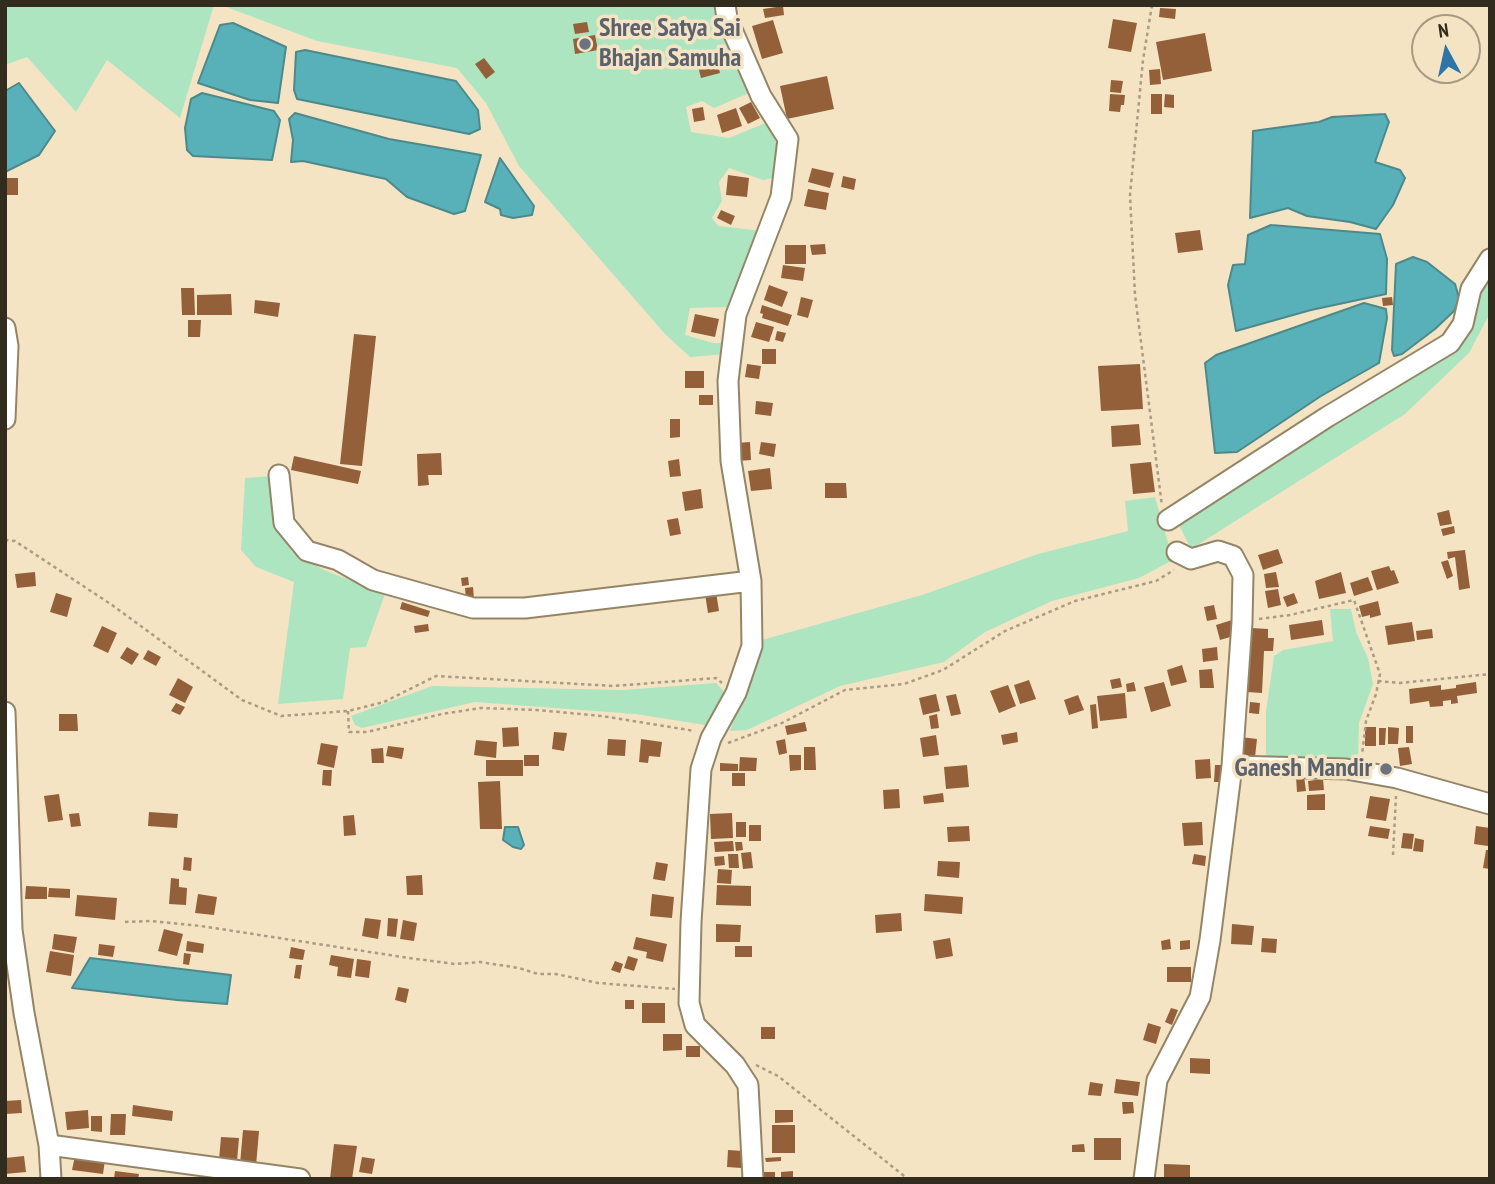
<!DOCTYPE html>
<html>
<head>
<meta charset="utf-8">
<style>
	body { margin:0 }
	#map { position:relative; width:1495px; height:1184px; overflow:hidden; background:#f5e4c4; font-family:"PT Sans Narrow",sans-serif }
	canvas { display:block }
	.frame { position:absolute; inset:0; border:7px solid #322c1f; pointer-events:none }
	.north { position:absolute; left:1411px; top:14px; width:70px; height:70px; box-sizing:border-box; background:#f5e4c4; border:2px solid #a79a82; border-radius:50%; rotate:352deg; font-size:19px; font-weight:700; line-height:28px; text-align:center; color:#322c1f }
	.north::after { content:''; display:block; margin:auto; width:24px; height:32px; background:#2d74a8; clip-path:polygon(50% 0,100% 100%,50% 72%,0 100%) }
</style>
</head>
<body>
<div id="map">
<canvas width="1495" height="1184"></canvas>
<div class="frame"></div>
<div class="north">N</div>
</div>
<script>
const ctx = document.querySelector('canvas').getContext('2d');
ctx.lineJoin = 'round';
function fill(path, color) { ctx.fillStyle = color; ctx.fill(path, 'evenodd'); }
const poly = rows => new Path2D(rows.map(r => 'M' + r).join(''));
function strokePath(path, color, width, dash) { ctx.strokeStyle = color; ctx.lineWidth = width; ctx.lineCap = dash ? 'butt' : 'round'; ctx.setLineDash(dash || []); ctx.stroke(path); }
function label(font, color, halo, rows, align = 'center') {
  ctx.font = font + ' "PT Sans Narrow",sans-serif'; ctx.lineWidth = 7; ctx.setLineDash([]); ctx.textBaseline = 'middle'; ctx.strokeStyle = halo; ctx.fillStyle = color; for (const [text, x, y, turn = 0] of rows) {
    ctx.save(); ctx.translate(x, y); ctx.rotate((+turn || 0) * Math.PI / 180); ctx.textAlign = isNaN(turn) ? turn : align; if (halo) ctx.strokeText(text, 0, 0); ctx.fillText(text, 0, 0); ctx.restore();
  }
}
fill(poly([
	[5,5,214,5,180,118,107,60,76,112,27,57,5,65],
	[221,5,718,5,728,50,749,93,714,108,702,101,686,107,691,132,729,138,768,122,778,148,777,177,763,180,729,168,719,182,722,201,712,218,718,226,762,231,730,307,690,308,685,335,713,343,727,343,726,354,690,357,665,334,519,166,486,103,457,68,317,41],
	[1490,271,1490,313,1469,353,1405,414,1191,549,1177,521,1457,349,1479,302],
	[273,476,275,512,291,551,324,570,385,594,366,647,350,648,343,699,278,704,294,582,256,567,241,550,245,478],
	[1155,497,1173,560,1139,578,1052,601,985,632,944,662,840,686,747,730,730,731,762,640,922,595,1038,554,1128,531,1125,501],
	[1330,609,1351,609,1356,632,1368,658,1373,684,1359,723,1358,759,1266,758,1266,712,1274,656,1283,650,1333,641],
	[716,683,726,694,712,726,635,714,475,702,362,728,355,725,351,716,432,686,623,690]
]), '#ade5c0');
const water = poly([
	[233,23,286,47,278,103,250,100,198,83,220,25,233,23],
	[305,50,456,81,478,110,480,129,469,134,297,99,294,90,296,52,305,50],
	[19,83,55,131,39,155,5,172,5,91,19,83],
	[202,93,274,111,280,120,272,160,193,156,187,150,185,128,191,99,202,93],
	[295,113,389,139,481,155,465,211,454,214,407,197,386,179,303,161,291,162,293,140,289,119,295,113],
	[1385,114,1389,122,1375,162,1400,170,1405,178,1393,205,1376,229,1350,222,1307,216,1288,208,1250,218,1253,131,1319,122,1332,117,1385,114],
	[500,158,534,206,532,215,513,218,501,215,500,209,485,202,500,158],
	[1271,225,1380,234,1387,259,1386,294,1311,310,1236,331,1228,285,1233,265,1245,264,1248,235,1271,225],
	[1413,257,1427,262,1455,284,1459,298,1454,311,1435,329,1402,354,1394,356,1392,350,1396,264,1413,257],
	[1364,303,1386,309,1387,318,1379,363,1321,396,1237,452,1215,453,1205,363,1216,355,1364,303],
	[505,827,518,827,524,845,521,849,513,847,503,840,505,827],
	[90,958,231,975,227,1004,177,1000,72,988,90,958]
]);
fill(water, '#58b1b9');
strokePath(water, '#4d898b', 2);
fill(poly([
	[783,6,784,15,765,18,763,9],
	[1160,8,1176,9,1175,19,1159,17],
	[1113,19,1137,23,1131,52,1108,48],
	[773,20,783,53,762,59,752,26],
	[587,22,589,32,575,34,573,24],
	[1205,33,1212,71,1163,80,1156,42],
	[595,35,598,50,575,54,573,39],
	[716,57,720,73,701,78,697,62],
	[484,58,495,72,486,79,475,64],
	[1160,69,1161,84,1150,85,1149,70],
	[827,76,834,109,787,119,780,86],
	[1111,80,1123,81,1121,93,1110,92],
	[1110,94,1125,95,1124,105,1121,105,1120,112,1109,111],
	[1151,94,1162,94,1162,114,1151,114],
	[1165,94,1174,95,1174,108,1164,107],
	[751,102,760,118,748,124,739,108],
	[703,107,705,120,694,122,692,109],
	[736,108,742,126,722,133,717,115],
	[812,168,834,173,830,188,808,182],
	[728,175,749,178,747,197,726,195],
	[843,176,856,179,854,190,841,187],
	[5,178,18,178,18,195,5,195],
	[808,189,829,193,826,210,804,206],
	[721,210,735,216,731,225,717,218],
	[1200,230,1203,250,1178,253,1175,233],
	[825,244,826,254,812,255,810,245],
	[785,245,806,245,806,264,785,264],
	[783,265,805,268,803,281,781,278],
	[769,285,788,292,782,307,764,300],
	[181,288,194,288,195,315,182,315],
	[231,294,232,315,197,315,197,295],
	[801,297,813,300,808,318,797,315],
	[1392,297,1393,305,1383,306,1382,298],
	[255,300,280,303,278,317,254,313],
	[762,305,792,315,788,326,762,318,763,314,760,313],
	[695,314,719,319,715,337,691,332],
	[188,320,201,320,200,337,188,337],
	[756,322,774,327,769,342,751,337],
	[777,331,786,333,783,342,775,340],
	[354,334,376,336,362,466,340,464],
	[762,349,776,349,776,364,762,364],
	[747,364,761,366,759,379,745,377],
	[1140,364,1143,409,1101,411,1098,366],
	[685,371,704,371,704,388,685,388],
	[699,395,713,395,713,405,699,405],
	[756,401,773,403,771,416,755,414],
	[670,419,680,419,680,437,670,438],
	[1139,424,1141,445,1112,447,1111,426],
	[750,442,751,460,738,461,737,443],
	[761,442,776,444,774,457,759,454],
	[441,453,442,475,428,475,429,485,418,486,417,454],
	[294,456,361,471,358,484,291,470],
	[679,459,681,476,670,477,668,461],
	[1151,462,1155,492,1133,494,1130,464],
	[770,468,772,489,751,491,748,471],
	[825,483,846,483,847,498,825,498],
	[701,489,703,508,685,511,682,492],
	[1449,510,1452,524,1440,526,1437,513],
	[678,518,681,534,670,536,667,520],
	[1454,526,1455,533,1443,536,1441,529],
	[1278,549,1283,563,1263,570,1258,555],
	[1465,550,1470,588,1459,590,1455,557,1448,559,1447,552],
	[1448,560,1453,576,1447,579,1441,562],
	[1389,566,1391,571,1394,570,1399,583,1377,590,1371,571],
	[35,572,36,586,17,588,15,574],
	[1276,572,1279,587,1266,588,1264,574],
	[1341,572,1346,593,1319,599,1315,581],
	[468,577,469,585,462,586,461,578],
	[1368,577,1373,590,1354,596,1350,583],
	[473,587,474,599,466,600,465,588],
	[1278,589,1281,605,1268,608,1265,591],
	[716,592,719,611,708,613,705,594],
	[56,593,72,598,67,617,50,612],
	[1294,593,1298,603,1287,607,1283,597],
	[1378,601,1381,615,1370,618,1370,615,1362,617,1359,606],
	[402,602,430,611,428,617,400,609],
	[1214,605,1217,619,1207,621,1204,607],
	[1232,620,1237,635,1220,640,1216,625],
	[1322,620,1324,635,1291,640,1289,625],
	[1412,622,1415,641,1388,645,1385,626],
	[428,624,429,631,415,633,414,626],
	[102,626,117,633,108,653,93,646],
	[1251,628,1268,629,1268,638,1274,638,1273,651,1264,651,1262,693,1247,692],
	[1432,629,1433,638,1417,640,1416,631],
	[127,647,139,654,132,665,120,658],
	[1217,647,1218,660,1203,662,1202,649],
	[148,650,161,657,156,666,143,659],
	[1182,665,1187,682,1171,686,1167,670],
	[1212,669,1214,688,1200,688,1199,670],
	[178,678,193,687,185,703,169,695],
	[1120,678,1122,687,1112,689,1110,680],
	[1029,680,1036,699,1020,704,1014,685],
	[1134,682,1136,691,1127,692,1126,684],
	[1164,682,1171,706,1151,712,1144,687],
	[1476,682,1477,693,1457,696,1458,703,1451,704,1451,700,1443,701,1443,706,1430,707,1429,701,1410,704,1409,689,1441,685,1441,690,1456,688,1456,685],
	[1008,685,1016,706,999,713,990,691],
	[1125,693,1127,718,1100,721,1097,696],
	[936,694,940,711,923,715,919,698],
	[956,694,961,714,951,716,946,696],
	[1078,695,1084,710,1069,715,1064,700],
	[1250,702,1260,703,1259,714,1249,713],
	[176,703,185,707,180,715,171,711],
	[1096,704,1098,728,1092,729,1090,705],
	[59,714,77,714,78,731,59,731],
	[937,714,939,728,931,729,929,716],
	[805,722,807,731,787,735,785,726],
	[1406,726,1413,726,1413,743,1406,743],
	[518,727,519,746,503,747,502,728],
	[1365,727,1376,727,1376,746,1365,746],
	[1388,727,1399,728,1398,744,1388,744],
	[1379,728,1386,728,1385,745,1379,745],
	[554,732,567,733,564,751,552,749],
	[1017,732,1018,742,1003,745,1001,735],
	[936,735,939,755,923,757,920,738],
	[1241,737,1257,739,1255,757,1239,755],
	[608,739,626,740,625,756,607,755],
	[641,739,662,742,660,757,649,756,648,763,639,762],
	[785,739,787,753,779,755,776,741],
	[476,740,497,742,496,758,474,755],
	[321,743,338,746,334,768,317,764],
	[388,746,404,748,402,759,386,756],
	[804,747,815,747,816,770,804,770],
	[1409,747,1412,764,1400,766,1398,748],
	[383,748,384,763,372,763,371,749],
	[524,755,539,755,539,766,524,766],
	[789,755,801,755,801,770,790,771],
	[740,757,757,758,756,771,739,771],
	[1210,759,1211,778,1196,779,1195,760],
	[486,760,523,760,523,776,486,776],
	[720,763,738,764,738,771,720,771],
	[967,765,969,787,946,789,944,767],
	[1215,765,1223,765,1223,782,1214,782],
	[323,770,332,770,331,786,322,785],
	[732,773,745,773,745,786,732,786],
	[1304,776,1306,791,1297,792,1296,777],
	[1323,779,1324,790,1309,791,1308,781],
	[500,781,502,829,480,829,478,782],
	[899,789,900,808,884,809,883,790],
	[943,793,944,802,924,804,923,796],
	[59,794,63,820,48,822,44,796],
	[1325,794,1325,810,1307,810,1307,795],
	[1370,796,1390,799,1386,821,1366,818],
	[149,812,178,814,177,828,148,826],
	[79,813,81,826,71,827,69,814],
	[732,813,733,838,711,839,710,814],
	[354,815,356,835,344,836,343,816],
	[736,822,746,822,746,837,736,837],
	[1202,822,1203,845,1184,846,1182,823],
	[749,825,761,825,761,841,749,841],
	[969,826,970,841,948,842,947,827],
	[1370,826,1390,829,1388,839,1368,836],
	[1476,826,1490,828,1488,846,1474,844],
	[1403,833,1414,834,1412,849,1401,848],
	[1415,838,1424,840,1423,852,1413,851],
	[733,841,734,851,715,852,714,842],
	[735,842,742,842,743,850,736,851],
	[1486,850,1490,850,1490,869,1483,868],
	[751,852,753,868,743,869,741,853],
	[728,854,738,854,739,868,729,868],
	[1194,854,1206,856,1205,866,1192,864],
	[724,856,725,865,715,866,714,857],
	[184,857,192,858,191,871,183,870],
	[938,861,960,862,959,878,937,876],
	[656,862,668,864,665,881,653,879],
	[718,869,732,870,731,884,717,883],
	[422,875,423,895,407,895,406,876],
	[171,878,179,879,179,887,187,888,186,905,169,904],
	[717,885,751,886,751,906,716,905],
	[26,886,47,887,47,899,25,899],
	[49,888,70,889,70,898,48,897],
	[198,894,217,897,214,915,195,913],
	[652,894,674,897,672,918,650,916],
	[925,894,963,897,962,914,924,911],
	[77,895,117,898,115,920,75,916],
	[901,913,902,931,876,933,875,915],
	[365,918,381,920,378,939,362,936],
	[388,918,398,919,396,937,387,936],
	[403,920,417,923,414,941,400,939],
	[716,924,741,925,740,942,716,942],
	[1232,924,1254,926,1252,945,1231,944],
	[164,929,183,934,177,956,158,951],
	[54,934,77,937,74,953,52,949],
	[636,937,667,944,663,962,646,958,647,952,633,949],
	[950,938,953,956,936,959,933,941],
	[1262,938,1277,939,1276,953,1261,952],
	[1170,939,1171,949,1162,950,1161,941],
	[1190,940,1190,949,1180,950,1180,941],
	[187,941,204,944,203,953,186,951],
	[99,944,115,946,113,957,98,955],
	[735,946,752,946,752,957,735,957],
	[291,947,305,950,303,960,289,958],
	[50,951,74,955,71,976,46,972],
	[184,953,191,954,189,965,183,964],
	[331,955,354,959,351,978,337,976,338,967,329,965],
	[628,956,638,959,634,971,624,968],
	[357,959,371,961,369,978,355,976],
	[615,961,623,964,620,973,611,970],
	[296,965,302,965,300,979,294,978],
	[1167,967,1191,967,1191,982,1167,982],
	[398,987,409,989,406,1003,395,1000],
	[625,1000,634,1000,634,1009,625,1009],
	[642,1003,665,1003,665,1023,642,1023],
	[1171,1008,1178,1010,1172,1025,1165,1022],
	[1148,1023,1161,1027,1156,1044,1143,1040],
	[761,1027,775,1027,775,1039,761,1039],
	[663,1034,682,1034,682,1050,663,1051],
	[686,1046,700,1046,700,1057,686,1057],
	[1190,1058,1210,1059,1210,1074,1190,1073],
	[1116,1079,1140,1082,1138,1096,1114,1093],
	[1090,1082,1103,1084,1101,1096,1088,1095],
	[21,1100,22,1113,5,1114,5,1101],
	[1122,1102,1133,1102,1134,1113,1123,1114],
	[133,1105,173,1111,172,1121,132,1116],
	[88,1110,89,1128,67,1130,65,1112],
	[775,1110,793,1110,793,1122,775,1123],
	[111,1114,126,1114,125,1135,110,1135],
	[91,1116,102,1116,102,1132,91,1131],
	[772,1125,795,1125,795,1153,772,1153],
	[243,1130,259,1131,256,1166,240,1164],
	[221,1137,239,1138,237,1161,219,1160],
	[1094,1138,1121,1138,1121,1160,1094,1160],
	[334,1144,357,1146,352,1179,330,1179],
	[1084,1144,1085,1152,1072,1152,1072,1145],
	[728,1150,743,1151,742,1168,727,1167],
	[24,1156,26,1172,5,1174,5,1158],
	[75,1156,105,1160,103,1174,72,1170],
	[362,1157,375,1159,372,1174,359,1172],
	[781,1157,781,1161,766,1162,765,1158],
	[1164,1164,1190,1165,1190,1179,1164,1179],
	[115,1171,139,1174,138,1179,114,1179],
	[793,1171,793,1179,781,1179,781,1172],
	[760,1172,775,1172,775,1179,760,1179]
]), '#93603a');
const minor = poly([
	[725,5,727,18,761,96,788,139,781,197,736,315,728,381,731,461,751,581,752,646,736,693,711,738,701,769,691,922,689,1003,695,1025,735,1065,748,1085,753,1179],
	[5,328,8,346,5,419],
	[279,475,284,523,307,551,338,560,373,580,473,608,525,608,751,581],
	[1168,520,1327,417,1450,343,1463,324,1471,289,1490,259],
	[5,712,12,930,24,1013,49,1145,51,1179],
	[1232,766,1346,769,1397,778,1490,804],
	[49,1145,300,1179],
	[1144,1179,1157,1080,1200,997,1210,940,1232,766,1242,622,1243,575,1233,556,1218,551,1191,559,1177,552]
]);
strokePath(minor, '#948567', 23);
strokePath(poly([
	[1152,5,1143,60,1130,195,1135,295,1162,506],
	[5,540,15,541,112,605,242,700,281,716,348,711,384,702,436,676,614,686,716,678,722,683],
	[1259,619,1290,615,1354,600,1380,674,1376,694,1366,721,1362,755],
	[1378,681,1400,683,1490,674],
	[348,711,349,732,367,732,442,714,481,708,537,710,602,716,695,731],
	[728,743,782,723,845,690,904,684,943,670,1005,631,1075,601,1156,581,1174,570],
	[1393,855,1396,796],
	[125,922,151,921,201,926,409,958,455,964,480,962,519,968,538,974,556,974,598,983,675,989],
	[756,1065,778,1076,908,1179]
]), '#a99c84', 2.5, [3.5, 3.5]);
strokePath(minor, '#fff', 19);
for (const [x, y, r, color] of [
	[585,44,7,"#6b7280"],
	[1386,769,7,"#6b7280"]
]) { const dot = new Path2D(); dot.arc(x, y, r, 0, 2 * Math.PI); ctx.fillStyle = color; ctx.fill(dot); strokePath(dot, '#f5e4c4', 2.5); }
label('bold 26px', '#5b616d', '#f5e4c4', [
	["Shree Satya Sai",599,29],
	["Bhajan Samuha",599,59],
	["Ganesh Mandir",1372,769,"right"]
], 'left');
</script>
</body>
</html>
